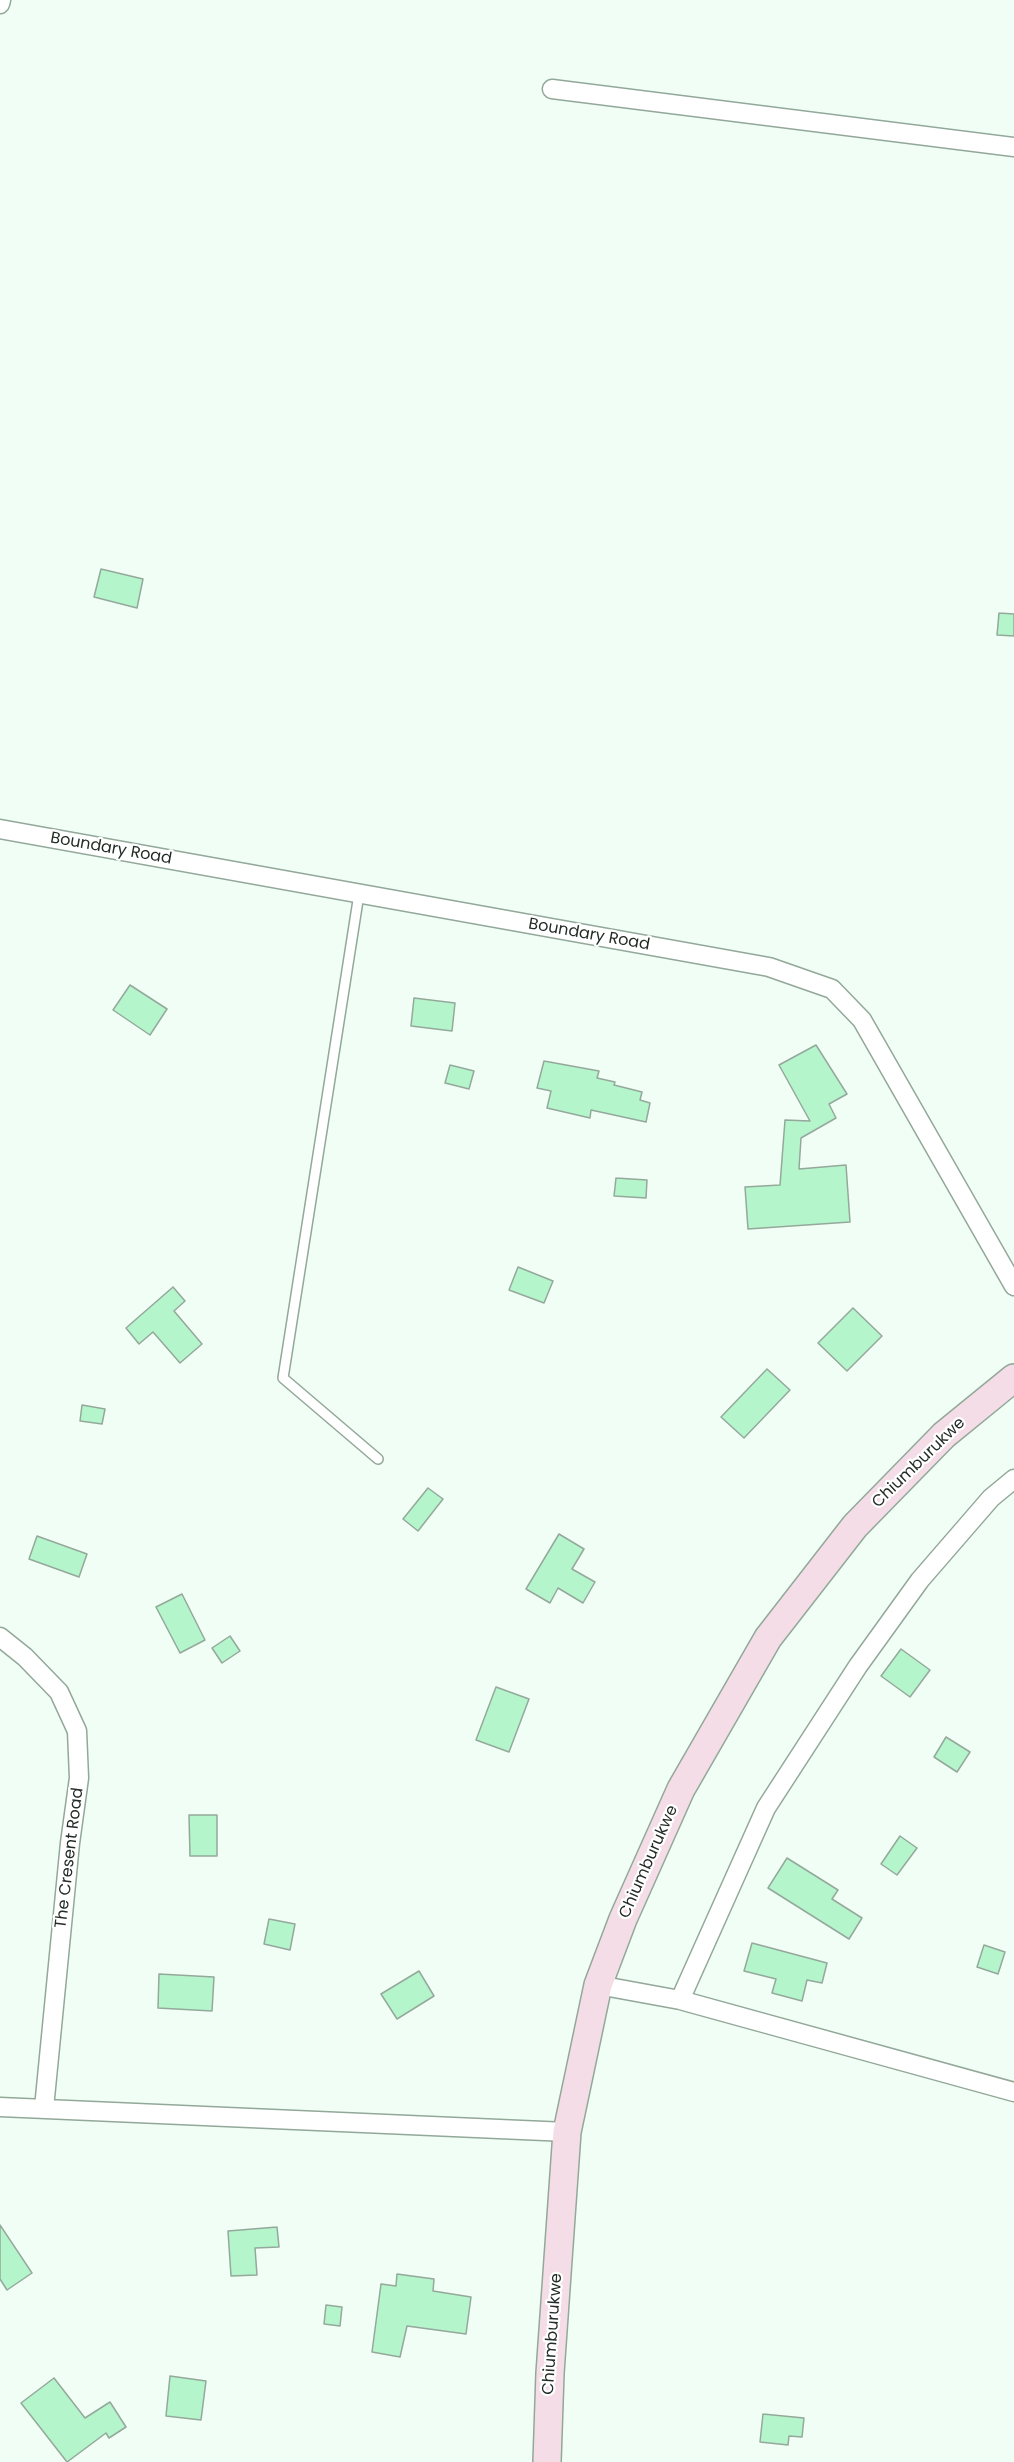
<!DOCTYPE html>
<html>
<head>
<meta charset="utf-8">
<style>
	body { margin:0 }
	canvas { display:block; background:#f1fef5 }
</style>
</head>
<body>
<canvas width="1014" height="2462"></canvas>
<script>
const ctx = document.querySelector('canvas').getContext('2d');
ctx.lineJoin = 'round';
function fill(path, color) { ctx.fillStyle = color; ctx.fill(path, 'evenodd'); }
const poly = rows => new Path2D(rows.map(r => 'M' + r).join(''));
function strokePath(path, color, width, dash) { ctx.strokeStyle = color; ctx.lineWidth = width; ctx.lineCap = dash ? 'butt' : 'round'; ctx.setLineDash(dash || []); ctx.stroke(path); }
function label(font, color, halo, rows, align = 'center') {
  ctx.font = font + ' Poppins,sans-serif'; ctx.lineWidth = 4.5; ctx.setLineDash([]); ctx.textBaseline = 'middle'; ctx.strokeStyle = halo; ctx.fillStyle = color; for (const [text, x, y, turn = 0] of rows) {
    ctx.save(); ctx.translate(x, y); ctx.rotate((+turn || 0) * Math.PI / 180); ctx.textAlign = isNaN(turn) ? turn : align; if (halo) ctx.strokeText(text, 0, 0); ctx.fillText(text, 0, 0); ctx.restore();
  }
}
const building = poly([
	[101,569,143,579,137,608,94,597,101,569],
	[999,613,1014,614,1014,636,997,635,999,613],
	[130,985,167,1009,150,1035,113,1010,130,985],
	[414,998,455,1003,452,1031,411,1026,414,998],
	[816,1045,847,1094,829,1104,836,1118,801,1138,799,1169,846,1165,850,1222,748,1229,745,1187,780,1185,785,1120,810,1121,779,1065,816,1045],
	[544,1061,599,1071,597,1078,615,1082,614,1085,642,1092,640,1100,650,1103,646,1122,591,1110,590,1118,547,1108,551,1091,537,1088,544,1061],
	[450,1065,474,1071,469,1089,445,1083,450,1065],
	[616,1178,647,1180,646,1198,614,1196,616,1178],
	[518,1267,553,1281,544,1303,509,1290,518,1267],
	[173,1287,185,1301,174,1311,202,1344,180,1363,153,1332,139,1344,126,1328,173,1287],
	[853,1308,882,1336,847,1371,818,1343,853,1308],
	[767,1369,790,1390,744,1438,721,1417,767,1369],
	[82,1405,105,1409,102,1424,80,1421,82,1405],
	[428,1488,443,1499,418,1531,403,1519,428,1488],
	[559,1534,584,1549,572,1569,595,1582,583,1603,558,1588,550,1603,526,1589,559,1534],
	[37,1536,87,1554,79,1577,29,1559,37,1536],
	[182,1594,205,1640,180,1653,156,1607,182,1594],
	[230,1636,240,1651,222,1663,212,1648,230,1636],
	[901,1649,930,1670,910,1697,881,1676,901,1649],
	[496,1687,529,1699,509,1752,476,1740,496,1687],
	[946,1737,970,1752,957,1772,934,1757,946,1737],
	[189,1815,217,1815,217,1856,190,1856,189,1815],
	[900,1836,917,1848,897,1875,881,1864,900,1836],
	[787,1858,838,1890,832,1899,862,1918,849,1939,768,1888,787,1858],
	[269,1919,295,1924,290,1950,264,1944,269,1919],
	[752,1943,827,1963,822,1983,807,1980,802,2001,772,1993,776,1979,744,1971,752,1943],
	[984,1945,1005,1952,998,1974,977,1967,984,1945],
	[419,1971,434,1996,397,2019,381,1994,419,1971],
	[159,1974,214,1977,212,2011,158,2008,159,1974],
	[0,2225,32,2273,7,2290,0,2279,0,2225],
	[277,2227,279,2247,255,2248,257,2275,231,2276,228,2231,277,2227],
	[397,2274,434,2279,433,2291,471,2297,466,2334,407,2326,400,2357,372,2352,381,2284,396,2286,397,2274],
	[326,2305,342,2307,340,2326,324,2324,326,2305],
	[170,2376,206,2381,201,2420,166,2416,170,2376],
	[54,2378,85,2418,110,2402,126,2427,109,2438,106,2433,67,2462,21,2403,54,2378],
	[763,2414,804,2418,802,2437,789,2436,788,2445,760,2442,763,2414]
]);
fill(building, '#b5f5cc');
strokePath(building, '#94a99b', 1.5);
const lane = poly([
	[359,894,283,1378,378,1459]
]);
const street = poly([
	[0,4,1,0],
	[552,89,1014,147],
	[0,829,769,967,832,989,862,1020,1014,1286],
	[0,1637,25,1657,59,1692,77,1731,79,1778,70,1843,44,2108],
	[598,1985,680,2000,1014,2092],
	[680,2000,766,1808,858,1666,920,1580,991,1498,1014,1479],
	[0,2107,567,2132]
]);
const secondary = poly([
	[547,2462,550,2373,567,2132,598,1985,623,1919,681,1789,768,1638,855,1526,944,1435,1014,1378]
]);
strokePath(lane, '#92a899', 12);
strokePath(street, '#92a899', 21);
strokePath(secondary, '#92a899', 30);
strokePath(lane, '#fff', 9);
strokePath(street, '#fff', 18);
strokePath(secondary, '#f5dde8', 27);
label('16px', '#232c26', '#fff', [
	["Boundary Road",111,849,10],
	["Boundary Road",589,935,10],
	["Chiumburukwe",919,1463,-44],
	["The Cresent Road",70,1858,-83],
	["Chiumburukwe",649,1862,-66],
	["Chiumburukwe",553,2334,-86]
]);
</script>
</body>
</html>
